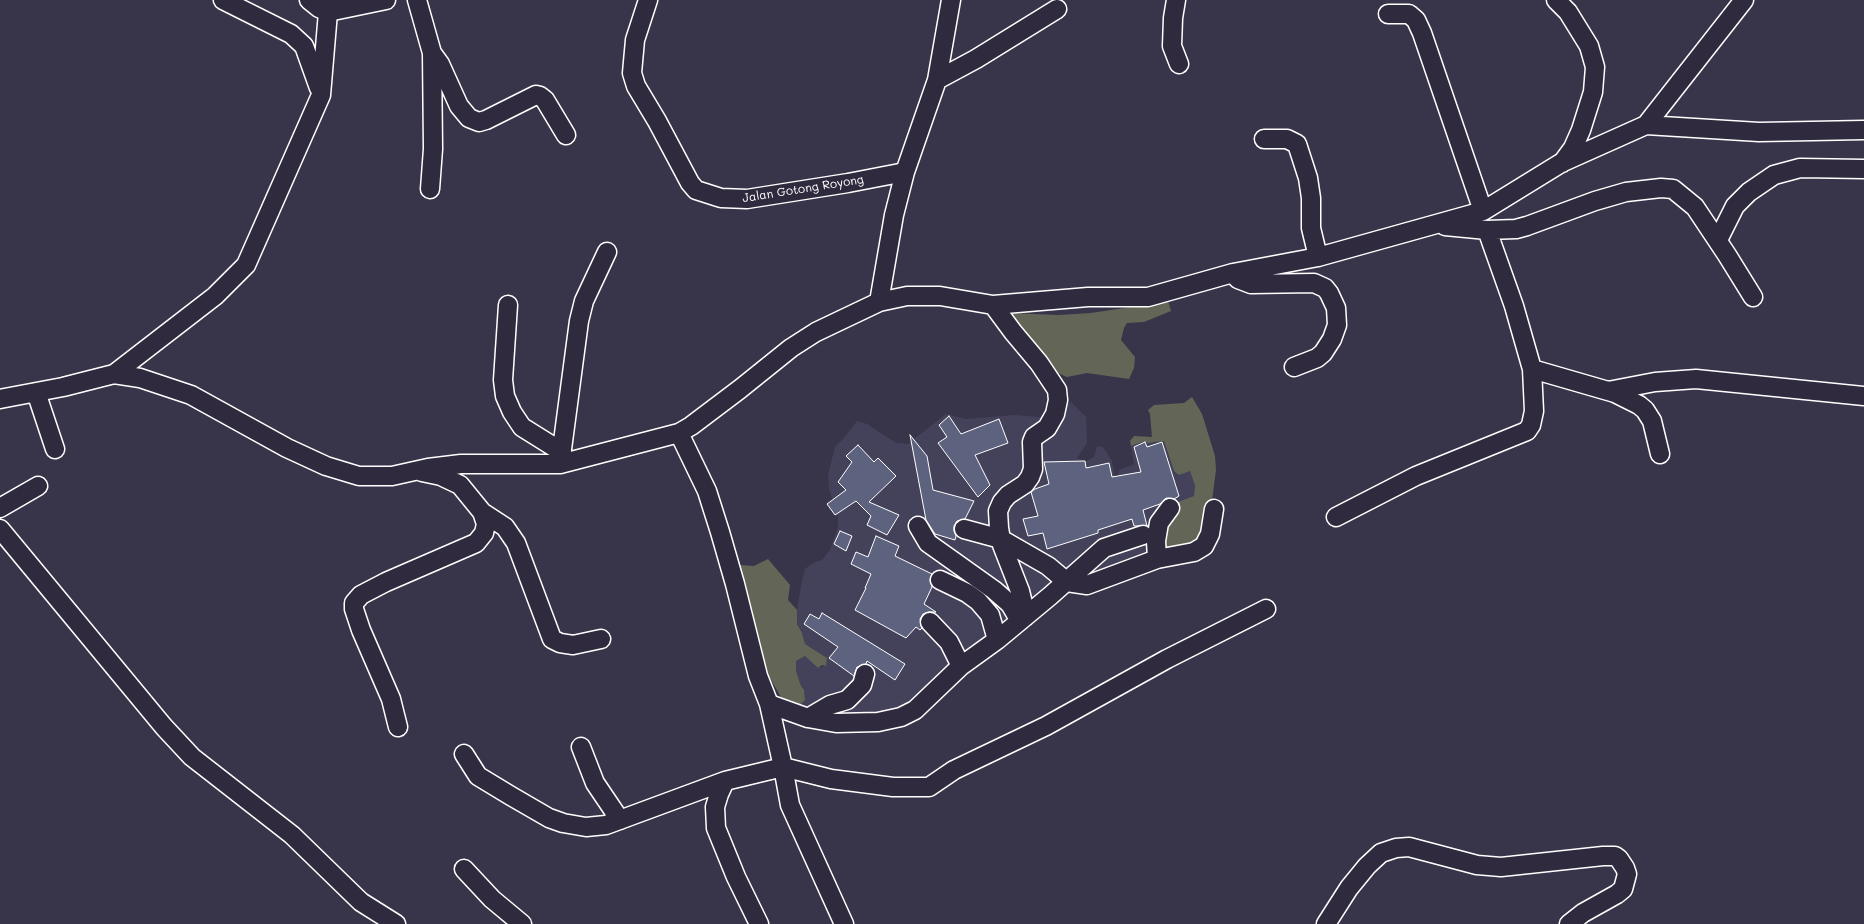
<!DOCTYPE html>
<html>
<head>
<meta charset="utf-8">
<style>
	body { margin:0 }
	canvas { display:block; background:#38354a }
</style>
</head>
<body>
<canvas width="1864" height="924"></canvas>
<script>
const ctx = document.querySelector('canvas').getContext('2d');
ctx.lineJoin = 'round';
function fill(path, color) { ctx.fillStyle = color; ctx.fill(path, 'evenodd'); }
const poly = rows => new Path2D(rows.map(r => 'M' + r).join(''));
function strokePath(path, color, width, dash) { ctx.strokeStyle = color; ctx.lineWidth = width; ctx.lineCap = dash ? 'butt' : 'round'; ctx.setLineDash(dash || []); ctx.stroke(path); }
function label(font, color, halo, rows, align = 'center') {
  ctx.font = font + ' Mali,sans-serif'; ctx.lineWidth = 3.5; ctx.setLineDash([]); ctx.textBaseline = 'middle'; ctx.strokeStyle = halo; ctx.fillStyle = color; for (const [text, x, y, turn = 0] of rows) {
    ctx.save(); ctx.translate(x, y); ctx.rotate((+turn || 0) * Math.PI / 180); ctx.textAlign = isNaN(turn) ? turn : align; if (halo) ctx.strokeText(text, 0, 0); ctx.fillText(text, 0, 0); ctx.restore();
  }
}
fill(poly([
	[1071,402,1086,417,1087,443,1077,458,1086,461,1094,457,1097,446,1103,447,1112,461,1115,478,1119,477,1119,470,1134,464,1131,446,1145,441,1154,443,1164,441,1174,471,1190,471,1195,486,1194,497,1173,504,1160,547,1097,580,1073,572,896,714,833,716,798,707,805,700,804,690,801,686,796,671,796,661,805,656,818,668,826,666,827,658,805,644,802,633,797,624,797,610,802,581,805,569,813,563,822,560,830,550,838,527,838,518,829,489,828,475,835,447,843,439,857,421,867,424,896,443,908,444,946,414,966,419,1015,415,1048,418]
]), '#43425a');
fill(poly([
	[1167,297,1171,311,1144,322,1127,323,1124,328,1121,340,1135,357,1134,368,1129,379,1087,373,1067,377,1051,370,1004,313,1059,315,1091,313,1144,305],
	[1192,397,1202,414,1215,456,1216,470,1210,516,1197,548,1160,552,1173,504,1194,496,1195,486,1190,471,1179,475,1174,471,1164,441,1148,443,1145,441,1131,446,1130,441,1134,436,1152,437,1150,414,1148,410,1154,405,1184,403],
	[768,559,790,585,788,600,797,610,797,624,802,633,805,644,827,658,826,666,822,665,818,668,805,656,796,661,796,671,801,686,804,690,805,700,798,707,794,707,781,697,763,666,739,565,754,566]
]), '#636657');
const building = poly([
	[949,416,961,434,999,419,1008,443,975,455,990,485,978,497,938,443,947,437,939,425,949,416],
	[910,435,927,456,933,490,974,501,965,519,957,521,954,526,954,531,956,536,955,540,935,534,926,520,910,435],
	[1145,442,1147,447,1162,442,1179,496,1174,499,1166,498,1160,504,1143,510,1147,526,1134,526,1132,519,1098,530,1098,533,1047,549,1043,533,1028,536,1023,519,1038,516,1031,492,1035,489,1049,484,1044,462,1085,461,1086,468,1109,463,1112,477,1141,472,1134,447,1145,442],
	[858,445,874,462,878,458,896,476,869,502,899,515,887,535,867,525,871,516,856,501,835,515,827,504,846,490,838,482,852,462,846,456,858,445],
	[840,531,852,536,846,551,834,544,840,531],
	[876,536,899,546,895,556,932,574,930,580,932,587,924,604,936,612,928,612,923,614,920,619,922,628,920,630,916,627,906,638,855,610,866,588,865,588,871,574,851,564,856,552,868,557,876,536],
	[822,613,905,664,895,680,867,661,866,664,857,667,854,676,829,658,838,647,804,624,810,614,819,619,822,613]
]);
fill(building, '#5d627e');
strokePath(building, '#fff', 1);
const minor = poly([
	[223,0,291,34,304,46,319,88],
	[309,0,319,8,328,12,386,0],
	[417,0,432,53,433,149,430,189],
	[648,0,635,40,632,73,636,86,657,121,690,183,696,190,721,198,747,199,848,183,905,172],
	[1176,0,1173,18,1172,46,1179,64],
	[1556,0,1568,12,1589,46,1595,67,1593,92,1581,130,1573,148,1562,163],
	[1388,14,1409,14,1416,20,1422,33,1483,211],
	[432,53,440,64,459,106,469,118,479,122,486,120,536,95,540,96,545,100,566,135],
	[937,80,976,59,1057,9],
	[1646,125,1759,132,1864,130],
	[1264,139,1287,139,1297,144,1308,178,1311,198,1311,228,1318,257],
	[1445,226,1487,230,1514,306,1532,369,1615,393,1639,405,1645,410,1652,421,1660,454],
	[1487,230,1516,229,1527,226,1595,201,1626,192,1661,188,1673,189,1695,207,1727,255,1753,297],
	[1718,240,1735,206,1749,192,1774,175,1800,168,1864,169],
	[1233,273,1238,279,1251,284,1314,283,1325,288,1329,293,1336,308,1337,325,1332,339,1323,353,1317,358,1294,367],
	[879,302,894,215,905,172,937,80,951,0],
	[508,305,503,380,505,396,512,412,522,427,562,452],
	[993,305,1013,332,1039,363,1057,390,1058,400,1055,414,1047,428,1034,437,1032,442,1033,469,1030,477,1025,484,1008,495,1002,502,998,511,999,528,1002,545,1020,591,1026,616],
	[114,374,140,378,191,395,287,448,326,466,359,476,392,476,428,468,461,464,560,464,679,433,691,426,740,389,791,348,816,332,879,302,907,296,940,296,993,305,1088,297,1148,297,1233,273,1318,257,1483,211,1561,163,1646,125,1744,0],
	[1608,391,1655,382,1696,379,1864,396],
	[36,392,55,449],
	[0,399,63,387,114,374,215,296,246,265,321,95,328,12,334,0],
	[560,464,579,321,584,301,607,252],
	[0,508,38,486],
	[482,512,505,527,516,543,552,639,560,643,573,645,601,639],
	[1336,517,1416,476,1527,431,1531,425,1534,411,1532,369],
	[918,526,928,543,994,590,1010,604,1017,616,1018,622],
	[0,529,164,727,192,757,292,835,361,902,396,924],
	[964,529,1001,539,1048,566,1067,582,1087,585,1157,559,1194,552,1204,546,1210,534,1214,509],
	[1157,559,1156,541,1159,523,1170,508],
	[940,580,967,593,978,601,990,615,997,640],
	[930,622,949,642,961,666],
	[769,704,808,718,836,723,878,722,901,717,915,710,961,666,997,640,1050,596,1104,548,1143,535],
	[808,718,830,705,847,700,862,685,865,674],
	[398,727,391,699,361,630,354,609,354,603,361,595,386,582,476,543,484,533,486,524,482,512,460,485,441,476,422,472],
	[581,747,595,783,620,820],
	[464,754,478,776,511,796,549,818,563,823,586,827,606,825,725,781,783,767,769,704,758,676,735,584,720,532,707,491,679,433],
	[725,781,719,794,715,807,716,828,736,877,759,924],
	[464,869,492,899,522,924],
	[844,924,790,805,783,767,831,779,893,787,929,787,954,770,1046,726,1167,659,1266,609],
	[1326,924,1349,888,1367,866,1381,853,1396,848,1409,847,1477,865,1501,867,1603,856,1615,856,1619,859,1625,868,1627,874,1623,889,1617,894,1583,913,1569,924]
]);
strokePath(minor, '#fff', 21);
strokePath(minor, '#2f2a3d', 18);
label('12px', '#fff', '#2f2a3d', [
	["Jalan Gotong Royong",803,189,-9]
]);
</script>
</body>
</html>
